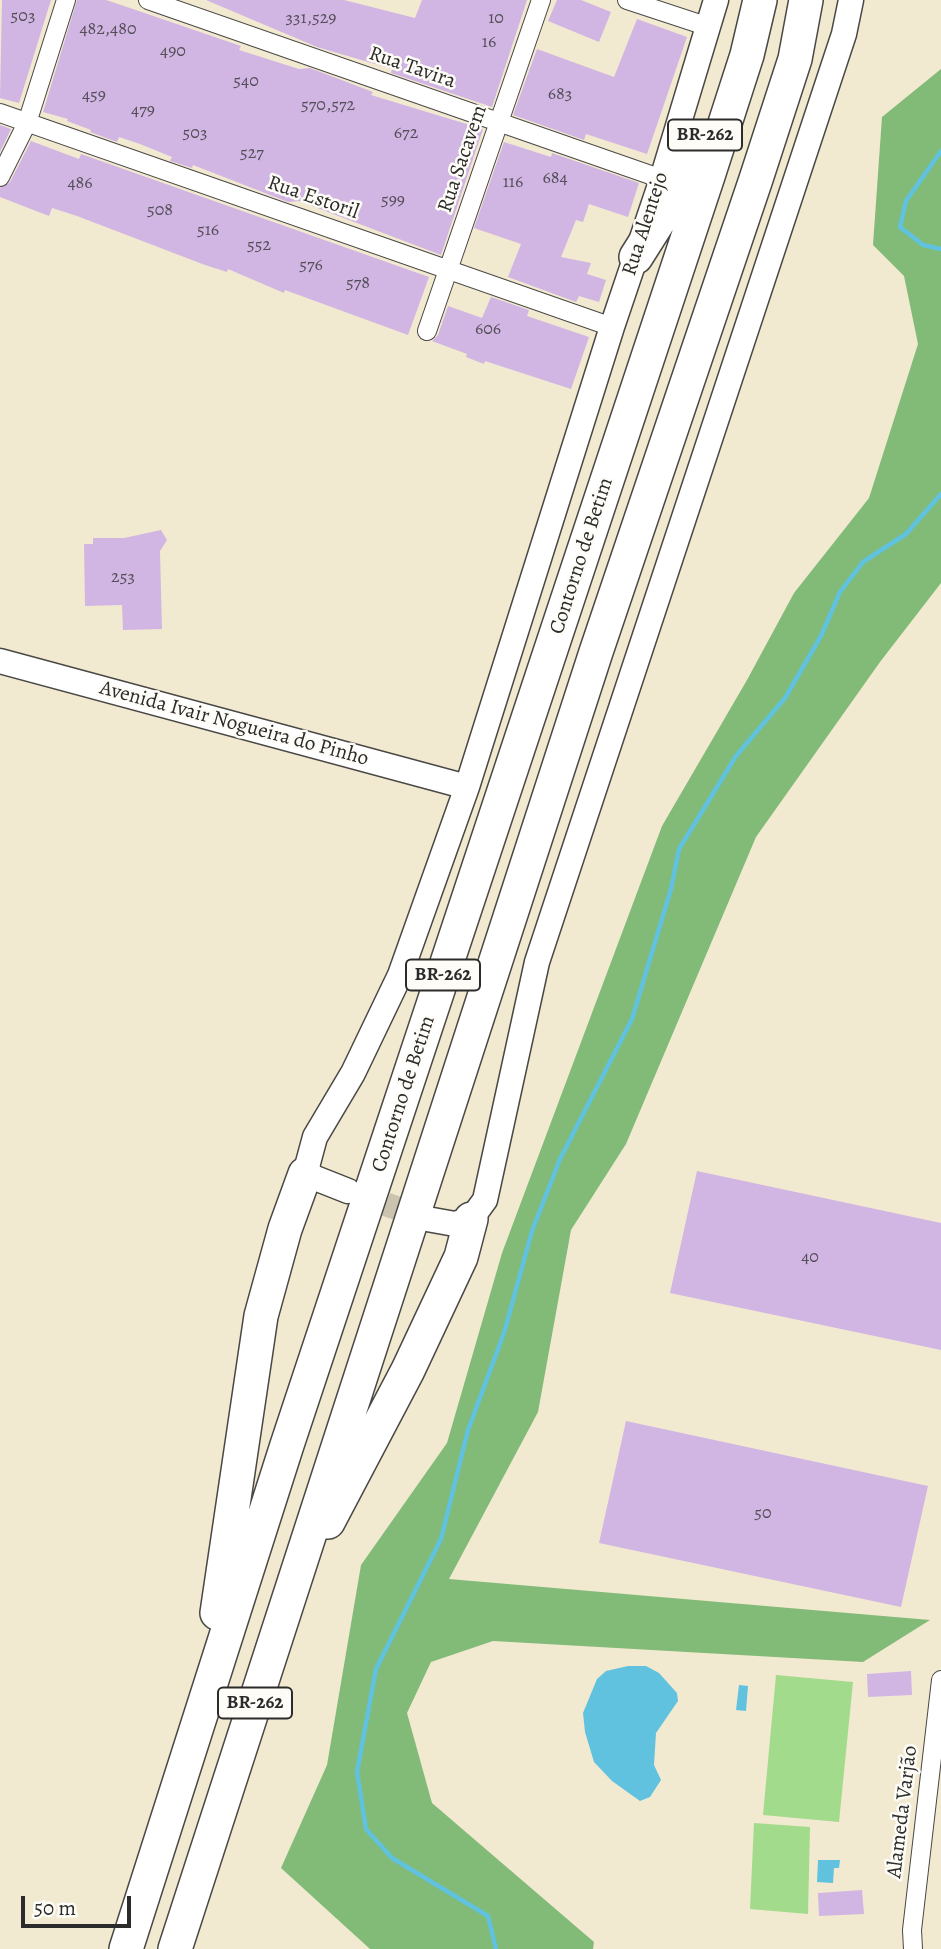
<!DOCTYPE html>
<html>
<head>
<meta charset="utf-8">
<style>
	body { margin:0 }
	#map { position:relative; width:941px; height:1949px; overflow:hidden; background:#f2e9d1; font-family:Alegreya,serif }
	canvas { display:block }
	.scale { position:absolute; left:21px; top:1896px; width:110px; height:32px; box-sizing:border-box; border:4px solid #2b2b2b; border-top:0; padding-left:9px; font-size:21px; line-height:24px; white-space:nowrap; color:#2b2b2b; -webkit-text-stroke:5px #fdfcf7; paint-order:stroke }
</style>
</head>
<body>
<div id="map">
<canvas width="941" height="1949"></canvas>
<div class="scale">50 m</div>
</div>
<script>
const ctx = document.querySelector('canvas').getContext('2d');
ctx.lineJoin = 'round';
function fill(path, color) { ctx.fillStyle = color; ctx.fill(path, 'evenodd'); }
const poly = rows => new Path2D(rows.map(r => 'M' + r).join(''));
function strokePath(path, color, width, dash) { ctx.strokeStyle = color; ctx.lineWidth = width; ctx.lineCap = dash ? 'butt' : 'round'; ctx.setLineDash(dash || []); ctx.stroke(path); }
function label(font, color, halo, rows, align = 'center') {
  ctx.font = font + ' Alegreya,serif'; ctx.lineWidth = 5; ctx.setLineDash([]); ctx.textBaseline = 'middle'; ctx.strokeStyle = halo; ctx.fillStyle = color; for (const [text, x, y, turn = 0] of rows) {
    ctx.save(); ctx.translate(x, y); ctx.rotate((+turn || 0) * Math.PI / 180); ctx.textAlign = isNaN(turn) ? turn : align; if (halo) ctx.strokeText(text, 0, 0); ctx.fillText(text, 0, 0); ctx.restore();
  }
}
fill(poly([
	[776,1675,853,1682,839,1822,763,1815],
	[754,1823,810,1827,808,1914,750,1909]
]), '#a3db8c');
fill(poly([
	[941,69,941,583,880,662,756,837,626,1144,571,1230,538,1412,449,1579,930,1620,863,1662,493,1641,431,1662,407,1713,432,1803,594,1942,593,1949,370,1949,281,1868,327,1765,361,1565,447,1443,502,1253,662,826,747,680,794,593,869,498,918,344,904,276,873,245,882,117]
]), '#82bb78');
fill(poly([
	[628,1666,646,1666,659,1673,677,1693,678,1701,656,1733,654,1765,661,1780,650,1797,640,1801,612,1781,594,1762,585,1732,583,1713,597,1679,606,1671],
	[739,1685,748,1686,746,1711,736,1710],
	[818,1860,840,1860,839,1868,834,1868,833,1883,817,1882]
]), '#60c2de');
strokePath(poly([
	[941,151,906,201,900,227,923,245,941,249],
	[496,1949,488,1916,392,1858,366,1829,357,1772,376,1669,441,1539,468,1430,504,1333,532,1231,560,1159,632,1019,671,889,679,849,736,756,785,698,821,636,840,592,863,562,906,534,941,494]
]), '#60c2de', 4.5);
fill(poly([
	[2,0,51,0,19,103,0,98],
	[77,0,106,0,127,7,241,46,239,50,299,69,310,68,373,92,371,95,483,129,441,255,299,201,288,202,193,165,192,168,170,161,172,157,140,144,119,137,117,142,90,132,91,130,67,121,68,119,43,112],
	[206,0,344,0,415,18,422,0,527,0,492,107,391,73,392,69,317,47],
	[557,0,581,0,611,12,599,42,548,21],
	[637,19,687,37,647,154,586,134,584,140,513,115,537,49,614,77],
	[0,125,11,129,0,152],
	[31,141,79,159,81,154,429,277,408,335,285,290,284,293,228,269,227,272,205,265,77,216,52,208,49,216,0,197,0,188,10,182],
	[504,142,551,157,552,153,639,183,628,217,589,204,583,222,576,220,561,257,591,263,587,274,606,280,599,302,579,296,576,302,508,277,521,244,474,228],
	[491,297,529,310,527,316,589,337,571,389,485,361,484,364,466,357,467,354,432,341,438,335,448,306,482,318],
	[161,530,167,540,160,551,162,629,123,630,122,605,85,606,84,544,93,544,93,538,124,538],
	[697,1171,941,1223,941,1350,670,1293],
	[626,1421,928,1486,901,1607,599,1543],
	[911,1671,912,1695,868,1697,867,1674],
	[862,1890,864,1914,819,1916,818,1893]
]), '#d1b6e3');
strokePath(poly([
	[352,1192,427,1219]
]), '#cac3b0', 24, [24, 12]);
const street = poly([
	[148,0,662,179],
	[627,0,706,26],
	[0,113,612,327],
	[0,177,27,123,66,0],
	[427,331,541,0],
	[913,1949,912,1930,941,1680]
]);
const secondary = poly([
	[0,661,467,787],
	[348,1191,305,1174,315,1137,353,1073,400,975,467,787,612,327,662,179,716,0],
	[427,1219,455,1224,471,1219,485,1200,537,962,844,34,851,0]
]);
const highway = poly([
	[636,257,681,186,700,149],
	[328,1522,408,1370,461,1257,471,1219],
	[217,1613,261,1316,285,1229,305,1174],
	[126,1949,287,1445,708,176,747,55,760,0],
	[175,1949,596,652,756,179,795,59,806,0]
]);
strokePath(street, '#494844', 20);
strokePath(secondary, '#494844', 27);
strokePath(highway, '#494844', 36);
strokePath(street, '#fff', 18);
strokePath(secondary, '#fff', 24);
strokePath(highway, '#fff', 33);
label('18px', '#544e59', null, [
	["503",23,17],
	["331,529",311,19],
	["10",496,19],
	["482,480",108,30],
	["16",489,43],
	["490",173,52],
	["540",246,82],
	["683",560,95],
	["459",94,96],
	["570,572",328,106],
	["479",143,111],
	["503",195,134],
	["672",406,134],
	["527",252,154],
	["684",555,179],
	["116",513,183],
	["486",80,184],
	["599",393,201],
	["508",160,211],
	["516",208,231],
	["552",259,246],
	["576",311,266],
	["578",358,284],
	["606",488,330],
	["253",123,578],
	["40",810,1258],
	["50",763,1514]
]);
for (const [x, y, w] of [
	[705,135,74],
	[443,975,74],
	[255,1703,74]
]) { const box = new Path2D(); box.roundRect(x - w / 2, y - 15.5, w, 31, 5); ctx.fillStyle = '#fdfcf7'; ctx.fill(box); strokePath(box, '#2b2b2b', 2); }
label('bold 19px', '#2b2b2b', null, [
	["BR-262",705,135],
	["BR-262",443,975],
	["BR-262",255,1703]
]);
label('21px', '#2b2b2b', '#fdfcf7', [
	["Rua Tavira",412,68,19],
	["Rua Sacavem",463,159,-71],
	["Rua Estoril",313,198,19],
	["Rua Alentejo",646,224,-72],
	["Contorno de Betim",582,556,-72],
	["Avenida Ivair Nogueira do Pinho",234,724,15],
	["Contorno de Betim",404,1094,-72],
	["Alameda Varjão",903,1812,-83]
]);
</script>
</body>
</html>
